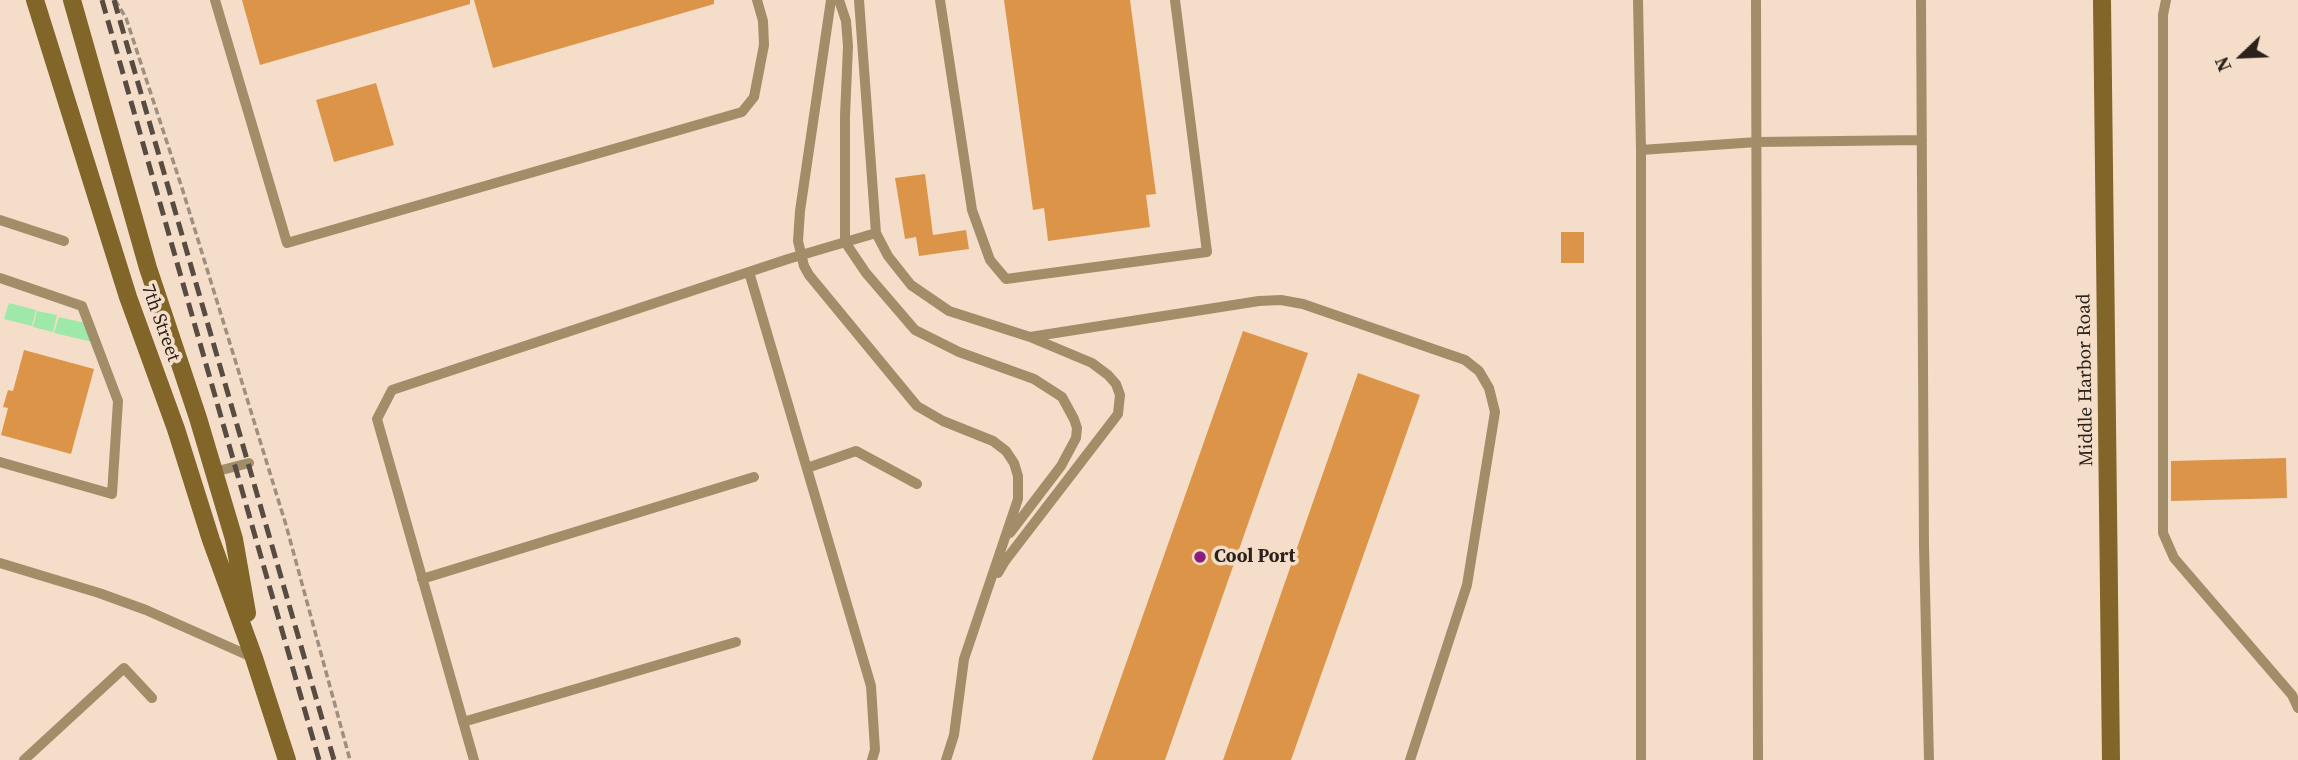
<!DOCTYPE html>
<html>
<head>
<meta charset="utf-8">
<style>
	body { margin:0 }
	#map { position:relative; width:2298px; height:760px; overflow:hidden; background:#f5dec9; font-family:"Source Serif 4",serif }
	canvas { display:block }
	.north { position:absolute; left:2207px; top:21px; width:70px; height:70px; -webkit-text-stroke:5px #f5dec9; paint-order:stroke; rotate:247deg; font-size:19px; font-weight:700; line-height:28px; text-align:center; color:#2b221b }
	.north::after { content:''; display:block; margin:auto; width:24px; height:32px; background:#2b221b; clip-path:polygon(50% 0,100% 100%,50% 72%,0 100%) }
</style>
</head>
<body>
<div id="map">
<canvas width="2298" height="760"></canvas>
<div class="north">N</div>
</div>
<script>
const ctx = document.querySelector('canvas').getContext('2d');
ctx.lineJoin = 'round';
function fill(path, color) { ctx.fillStyle = color; ctx.fill(path, 'evenodd'); }
const poly = rows => new Path2D(rows.map(r => 'M' + r).join(''));
function strokePath(path, color, width, dash) { ctx.strokeStyle = color; ctx.lineWidth = width; ctx.lineCap = dash ? 'butt' : 'round'; ctx.setLineDash(dash || []); ctx.stroke(path); }
function label(font, color, halo, rows, align = 'center') {
  ctx.font = font + ' "Source Serif 4",serif'; ctx.lineWidth = 7; ctx.setLineDash([]); ctx.textBaseline = 'middle'; ctx.strokeStyle = halo; ctx.fillStyle = color; for (const [text, x, y, turn = 0] of rows) {
    ctx.save(); ctx.translate(x, y); ctx.rotate((+turn || 0) * Math.PI / 180); ctx.textAlign = isNaN(turn) ? turn : align; if (halo) ctx.strokeText(text, 0, 0); ctx.fillText(text, 0, 0); ctx.restore();
  }
}
fill(poly([
	[9,303,36,310,32,326,4,319],
	[37,311,57,315,53,332,33,327],
	[59,317,85,323,93,342,54,333]
]), '#9ee8a9');
fill(poly([
	[242,0,470,0,470,4,260,65],
	[474,0,714,0,714,4,493,68],
	[1004,0,1130,0,1156,194,1146,195,1150,227,1048,241,1044,208,1033,210],
	[376,83,394,145,334,162,316,100],
	[925,174,933,235,966,230,969,249,919,256,916,237,905,239,895,178],
	[1561,232,1584,232,1584,263,1561,263],
	[1243,331,1308,353,1165,760,1092,760],
	[24,350,94,369,71,454,1,435,8,408,3,407,8,390,13,391],
	[1358,373,1420,395,1291,760,1223,760],
	[2286,458,2287,498,2171,501,2171,461]
]), '#dc9449');
strokePath(poly([
	[115,0,126,18,182,188,286,525,350,760]
]), '#a08e7f', 3.5, [7, 3.5]);
strokePath(poly([
	[215,0,287,243,742,112,754,97,764,45,763,21,757,0],
	[831,0,800,211,798,241,804,266,809,275,917,406,943,421,993,441,1006,451,1014,463,1018,476,1018,499,964,659,954,735,946,760],
	[839,0,846,21,848,46,845,116,845,242,866,273,915,330,959,352,1034,379,1062,397,1074,419,1077,428,1076,438,1061,466,1010,533],
	[859,0,876,233,888,256,911,285,949,311,1030,337,1092,363,1108,375,1116,384,1120,395,1118,414,1005,561,998,573],
	[940,0,972,210,990,260,1006,279,1207,252,1175,0],
	[1638,0,1641,150,1641,760],
	[1756,0,1758,760],
	[1921,0,1924,546,1929,760],
	[2166,0,2163,15,2163,533,2174,558,2292,695,2298,708],
	[1641,150,1757,142,1922,140],
	[0,220,64,241],
	[749,272,871,686,875,750,872,760],
	[0,278,82,306,118,401,112,494,0,462],
	[1030,337,1259,301,1281,300,1303,304,1465,360,1479,371,1489,388,1495,412,1467,585,1410,760],
	[807,468,856,451,917,484],
	[214,472,249,463],
	[0,563,99,593,146,610,254,658],
	[422,579,754,477],
	[463,722,736,642],
	[24,760,124,668,152,698],
	[474,760,377,419,392,390,788,259,876,233]
]), '#a18e69', 10);
strokePath(poly([
	[35,0,128,297,176,429,211,540,254,658,287,760],
	[72,0,148,268,198,418,234,539,247,613],
	[2102,0,2111,760]
]), '#816529', 18);
strokePath(poly([
	[102,0,319,760],
	[114,0,334,760]
]), '#584c42', 5, [14, 7]);
for (const [x, y, r, color] of [
	[1200,557,7,"#8d1c7e"]
]) { const dot = new Path2D(); dot.arc(x, y, r, 0, 2 * Math.PI); ctx.fillStyle = color; ctx.fill(dot); strokePath(dot, '#f5dec9', 2.5); }
label('19px', '#2b221b', '#f5dec9', [
	["7th Street",160,323,70],
	["Middle Harbor Road",2086,380,-91]
]);
label('bold 19px', '#2b221b', '#f5dec9', [
	["Cool Port",1214,557]
], 'left');
</script>
</body>
</html>
